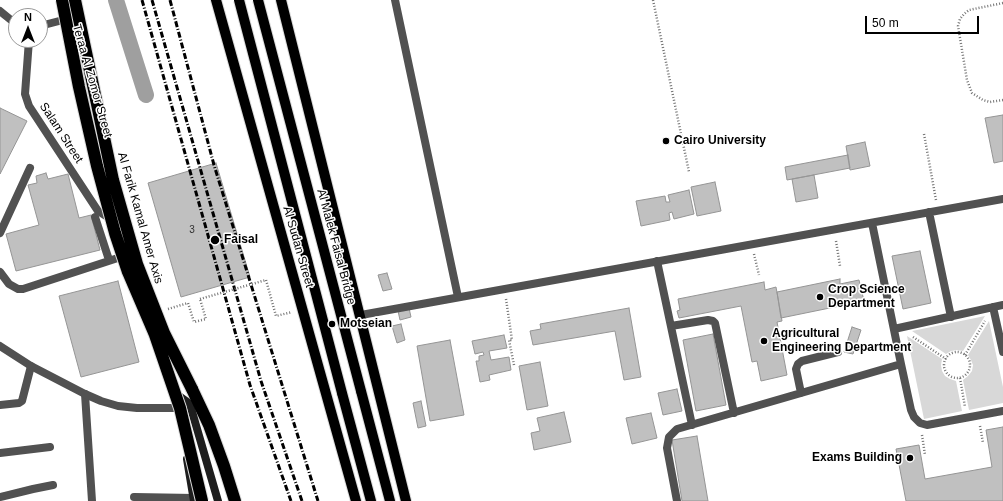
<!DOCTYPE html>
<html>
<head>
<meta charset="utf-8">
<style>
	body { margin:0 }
	#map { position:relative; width:1003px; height:501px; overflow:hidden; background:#fff; font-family:Helvetica,sans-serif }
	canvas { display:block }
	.north { position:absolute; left:8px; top:8px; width:40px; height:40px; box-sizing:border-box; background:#fff; border:1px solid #999; border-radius:50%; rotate:0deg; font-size:11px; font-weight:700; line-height:16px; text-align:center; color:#000 }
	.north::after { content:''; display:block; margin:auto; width:14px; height:18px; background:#000; clip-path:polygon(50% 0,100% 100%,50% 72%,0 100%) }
	.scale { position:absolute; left:865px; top:16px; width:114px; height:18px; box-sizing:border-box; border:2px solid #000; border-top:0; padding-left:5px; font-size:12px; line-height:14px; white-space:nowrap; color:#000; -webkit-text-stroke:3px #fff; paint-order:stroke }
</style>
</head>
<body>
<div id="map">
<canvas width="1003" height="501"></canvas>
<div class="north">N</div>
<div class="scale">50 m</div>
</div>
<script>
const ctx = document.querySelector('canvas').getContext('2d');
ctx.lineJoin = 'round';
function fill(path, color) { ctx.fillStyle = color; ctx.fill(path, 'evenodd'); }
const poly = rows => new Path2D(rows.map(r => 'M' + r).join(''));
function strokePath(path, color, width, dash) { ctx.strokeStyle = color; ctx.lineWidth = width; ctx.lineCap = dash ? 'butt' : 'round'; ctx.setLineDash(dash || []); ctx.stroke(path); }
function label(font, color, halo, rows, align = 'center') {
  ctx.font = font + ' Helvetica,sans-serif'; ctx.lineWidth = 3; ctx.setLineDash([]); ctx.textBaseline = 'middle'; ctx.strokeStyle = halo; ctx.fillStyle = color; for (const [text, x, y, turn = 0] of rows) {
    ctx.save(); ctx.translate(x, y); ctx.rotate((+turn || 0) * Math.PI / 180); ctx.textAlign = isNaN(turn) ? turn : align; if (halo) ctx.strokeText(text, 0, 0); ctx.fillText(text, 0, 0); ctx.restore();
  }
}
fill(poly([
	[985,316,963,351,957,350,951,351,946,354,912,331],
	[989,321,1003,387,1003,403,969,410,963,380,968,376,972,371,973,365,971,360,968,355],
	[907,336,942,359,941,365,942,371,945,376,950,379,956,381,962,411,924,419]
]), '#d8d8d8');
strokePath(poly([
	[116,0,146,95]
]), '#9f9f9f', 16);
const building = poly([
	[0,108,27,121,0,174,0,108],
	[1003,115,1003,161,994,163,985,118,1003,115],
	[865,142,870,166,850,170,846,146,865,142],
	[848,155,850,168,787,180,785,167,848,155],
	[216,163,250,277,181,297,148,183,216,163],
	[46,173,48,179,68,174,79,218,91,215,100,250,16,271,6,234,39,225,28,185,37,183,36,176,46,173],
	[814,175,818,198,796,202,792,179,814,175],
	[715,182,721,211,697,216,691,187,715,182],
	[689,190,694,214,674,219,672,212,669,213,670,220,641,226,636,201,665,196,666,202,670,202,668,195,689,190],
	[920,251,931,303,903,309,892,256,920,251],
	[387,273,392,289,383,291,378,275,387,273],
	[840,279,840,284,859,280,864,301,781,318,777,292,840,279],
	[118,281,139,362,81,377,59,296,118,281],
	[764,282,765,290,776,287,782,321,777,322,787,375,761,381,757,361,752,362,741,306,679,318,677,311,680,310,678,299,764,282],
	[409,308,411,317,400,320,398,311,409,308],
	[629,308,641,377,624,380,615,331,533,345,530,331,541,329,540,324,629,308],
	[401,324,405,340,397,343,392,326,401,324],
	[852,327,861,330,853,354,844,352,852,327],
	[713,334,726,405,696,411,683,340,713,334],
	[504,335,507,348,489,351,491,360,509,357,511,370,489,375,490,380,480,382,476,361,479,361,479,356,484,355,483,352,475,354,472,341,504,335],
	[450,340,464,415,430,421,417,346,450,340],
	[540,362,548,406,527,410,519,366,540,362],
	[677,389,682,411,663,415,658,393,677,389],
	[421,401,426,426,418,428,413,403,421,401],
	[564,412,571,442,534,450,531,433,540,431,537,418,564,412],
	[651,413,657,438,632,444,626,418,651,413],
	[1003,427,1003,501,906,501,896,449,919,445,925,479,992,467,986,430,1003,427],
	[697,436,708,501,682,501,672,440,697,436]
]);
fill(building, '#c0c0c0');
strokePath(building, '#959595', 1);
const primary = poly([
	[216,0,356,501],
	[281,0,406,501],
	[361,391,390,501],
	[342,393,371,501]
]);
const motorway = poly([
	[192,389,209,425,224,466,235,501]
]);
strokePath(primary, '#dbdbdb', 12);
strokePath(motorway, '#dbdbdb', 14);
strokePath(poly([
	[653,0,689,172],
	[1003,3,969,10,964,14,960,19,958,26,967,80,972,93,983,100,990,102,1003,100],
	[924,134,936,200],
	[836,241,840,266],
	[754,254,759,275],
	[266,280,276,316,292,312],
	[506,299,512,340,509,340,514,365],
	[168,309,188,303,194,322,206,319,200,299],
	[913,337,946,359],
	'944 365a13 13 0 1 1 26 0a13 13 0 1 1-26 0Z',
	[965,355,985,321],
	[960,378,965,407],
	[980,426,983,443],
	[922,435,925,455]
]), '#737373', 2.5, [1, 2]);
strokePath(poly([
	[395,0,458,297],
	[929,212,951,317],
	[95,217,109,260],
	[872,223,901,364,911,410,914,417,920,423,927,425,1003,411],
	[0,233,30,168],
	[657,261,692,425],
	[0,272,9,284,18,289,23,289,127,255],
	[993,307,1003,352],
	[361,315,1003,199],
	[671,326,708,320,713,321,715,323,734,413],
	[894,329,1003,305],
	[801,393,796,369,798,364,802,361,838,352],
	[677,501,667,448,669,437,677,429,901,364]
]), '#515151', 8);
strokePath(poly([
	[0,11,11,20,16,22],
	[40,26,63,20],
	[29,40,25,94,29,106,98,211,109,218,118,218],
	[85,394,92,501],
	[0,405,19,403,22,401,31,366],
	[0,453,50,447],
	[0,497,33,489,53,485],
	[134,497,194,498]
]), '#515151', 8);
strokePath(poly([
	[0,346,31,366,85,394,101,401,118,406,137,408,178,408]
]), '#515151', 8);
strokePath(poly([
	[98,147,108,182],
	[179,396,190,404,191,408,218,501],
	[187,459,194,501]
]), '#1e1e1e', 8);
strokePath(primary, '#000', 10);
strokePath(motorway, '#000', 12);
strokePath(poly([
	[142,0,250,385,291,501],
	[152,0,261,381,302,501],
	[170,0,214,165,318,501]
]), '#000', 3, [6, 2, 1, 2]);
const primaryBridge = poly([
	[239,0,342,393],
	[258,0,361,391]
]);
const motorwayBridge = poly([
	[62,0,79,87,97,166,115,233,128,272,155,335,180,408,202,501],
	[75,0,113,180,137,264,164,333,192,389]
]);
strokePath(primaryBridge, '#dbdbdb', 12, []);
strokePath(motorwayBridge, '#dbdbdb', 14, []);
strokePath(poly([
	[200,299,266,280]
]), '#737373', 2.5, [1, 2]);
strokePath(primaryBridge, '#000', 10);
strokePath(motorwayBridge, '#000', 12);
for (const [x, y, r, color] of [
	[666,141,4,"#000"],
	[215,240,5,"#000"],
	[820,297,4,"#000"],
	[332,324,4,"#000"],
	[764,341,4,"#000"],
	[910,458,4,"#000"]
]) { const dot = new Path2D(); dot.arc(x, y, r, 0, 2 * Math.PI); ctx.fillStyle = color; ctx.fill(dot); strokePath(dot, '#fff', 1.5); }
label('10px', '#303030', null, [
	["3",192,230]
]);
label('12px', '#000', '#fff', [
	["Teraa Al Zomor Street",92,81,74],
	["Salam Street",61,133,57],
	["Al Farik Kamal Amer Axis",140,218,74],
	["Al Sudan Street",298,247,74],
	["Al Malek Faisal Bridge",336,247,75]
]);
label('bold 12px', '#000', '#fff', [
	["Cairo University",674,141],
	["Faisal",224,240],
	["Crop Science",828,290],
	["Department",828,304],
	["Motseian",340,324],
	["Agricultural",772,334],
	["Engineering Department",772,348],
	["Exams Building",902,458,"right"]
], 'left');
</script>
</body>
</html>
